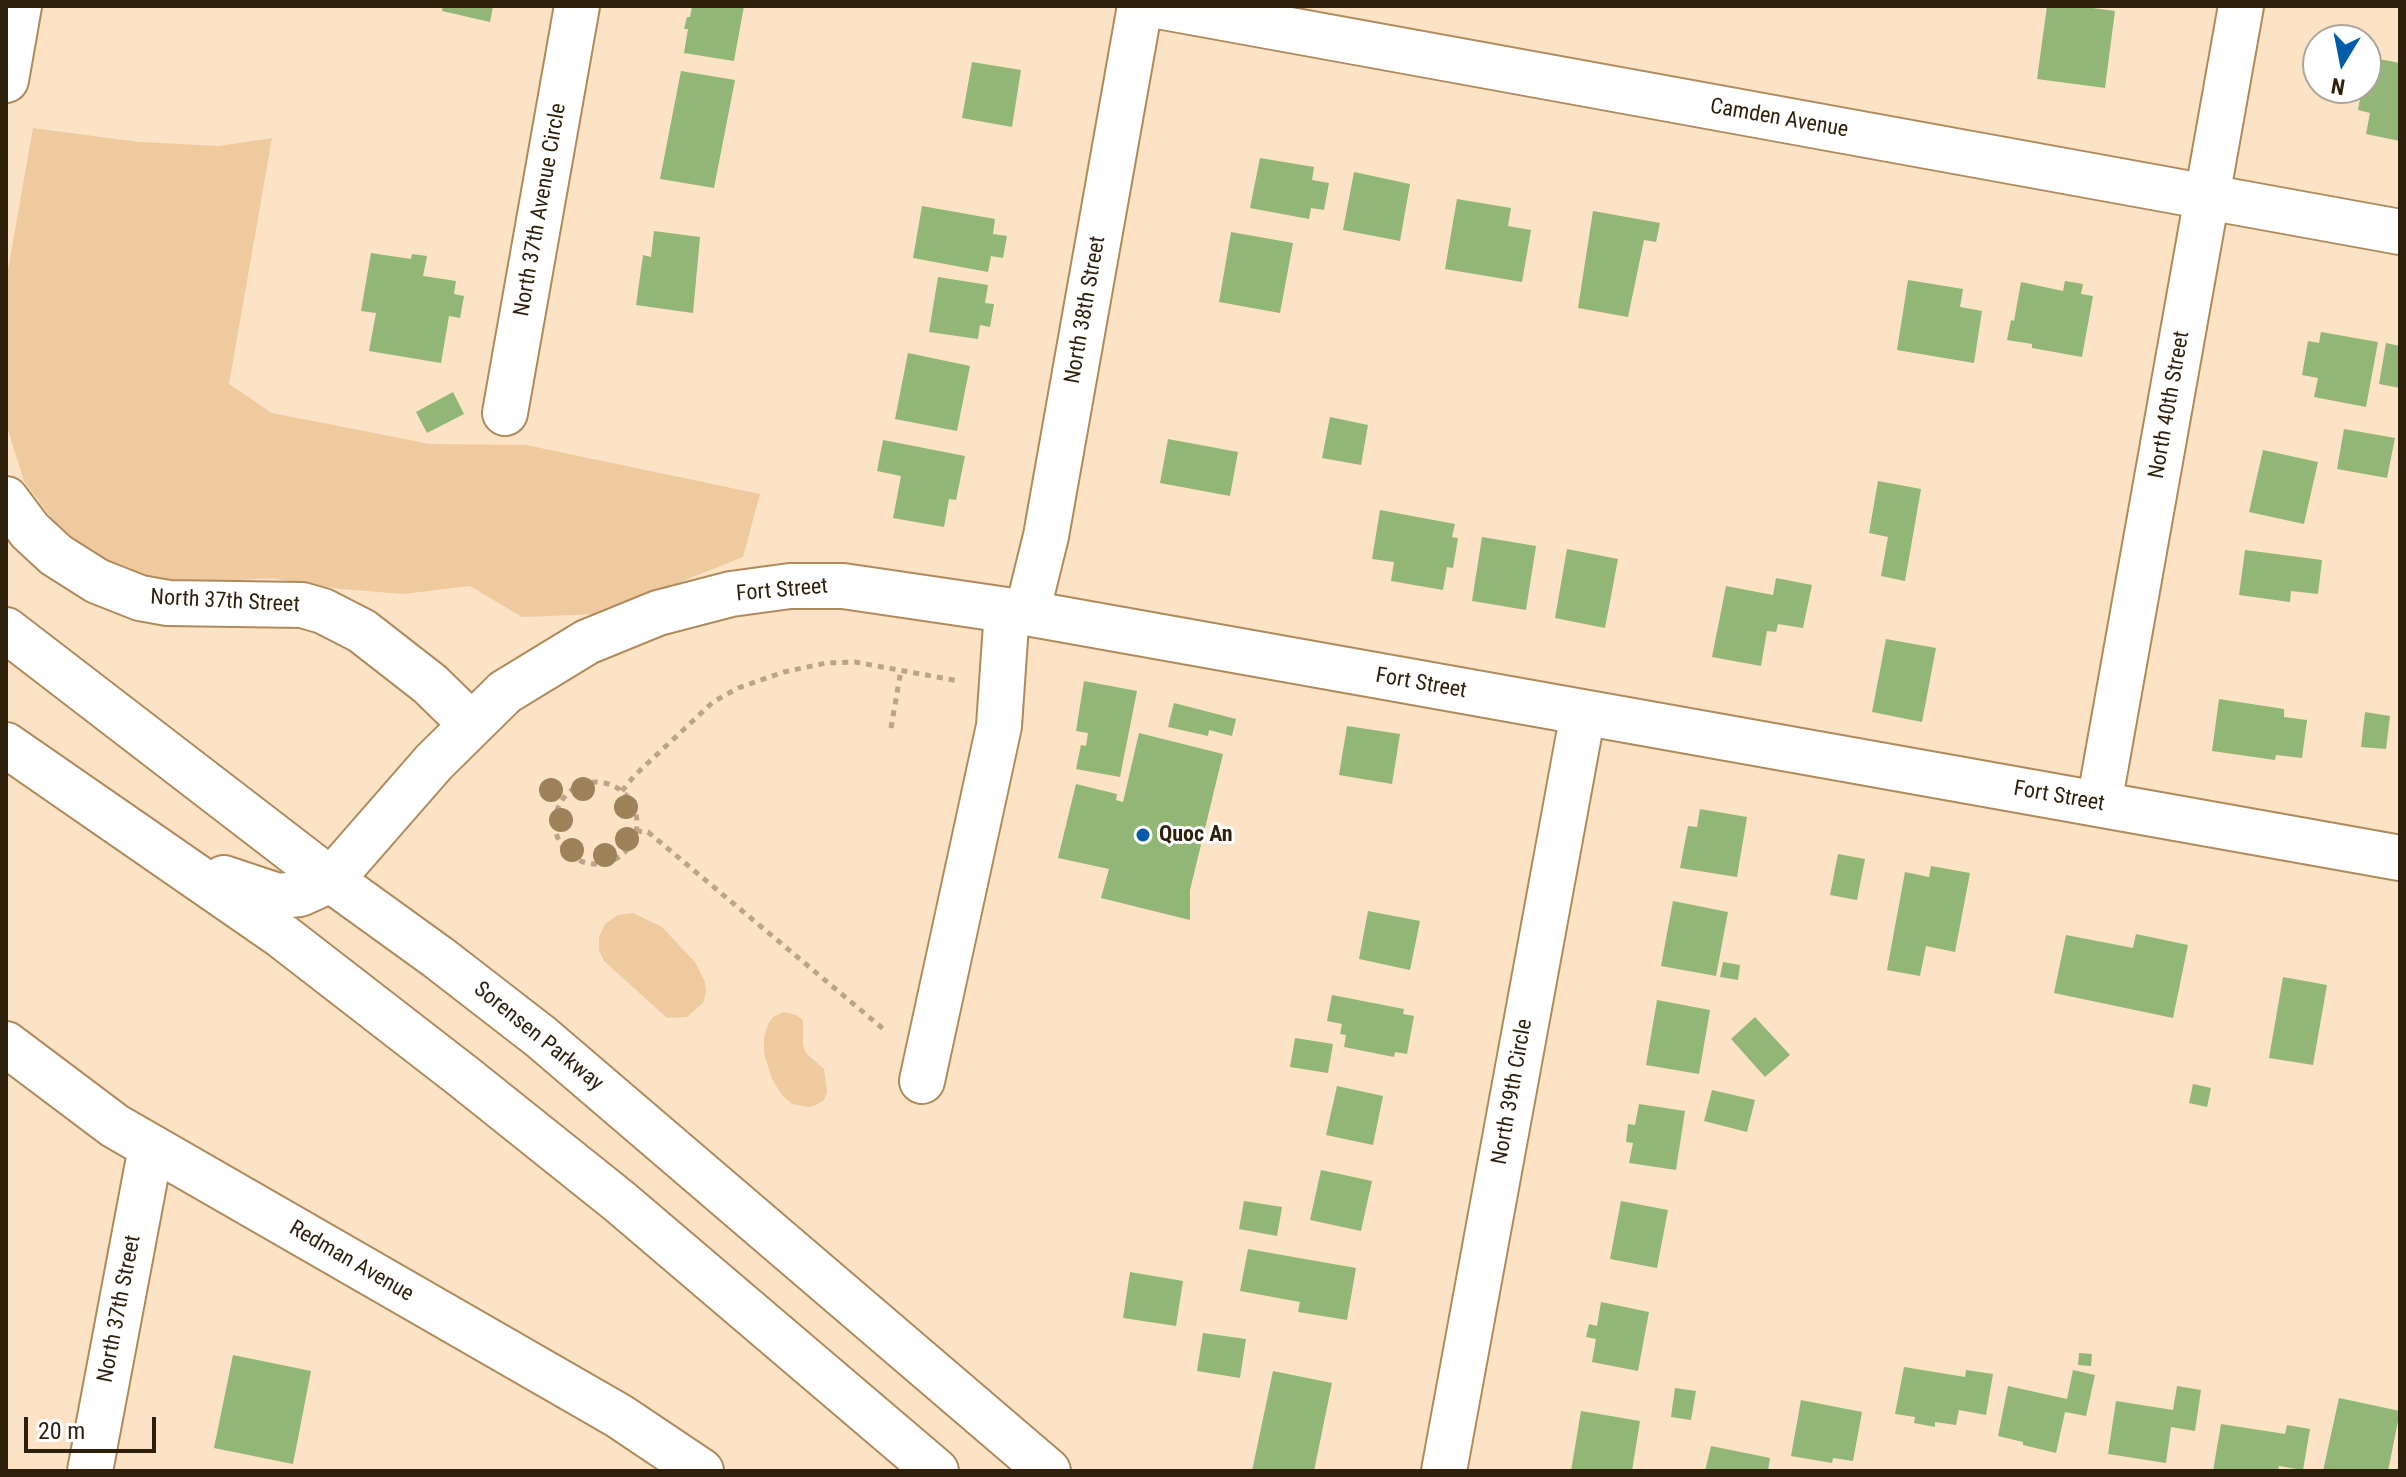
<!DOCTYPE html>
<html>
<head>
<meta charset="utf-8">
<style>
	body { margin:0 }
	#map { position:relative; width:2406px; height:1477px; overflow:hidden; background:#fce3c6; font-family:"Roboto Condensed",sans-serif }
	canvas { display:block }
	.frame { position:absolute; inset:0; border:8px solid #2e1f0b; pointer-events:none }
	.north { position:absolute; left:2302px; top:24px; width:80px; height:80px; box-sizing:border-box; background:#fff; border:2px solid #aba59d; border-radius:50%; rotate:190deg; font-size:22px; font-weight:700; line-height:32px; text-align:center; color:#2e1f0b }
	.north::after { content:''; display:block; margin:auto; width:28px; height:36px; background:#005ca9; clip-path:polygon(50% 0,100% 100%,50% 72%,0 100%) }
	.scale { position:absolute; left:24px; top:1417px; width:132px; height:36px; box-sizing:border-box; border:4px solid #2e1f0b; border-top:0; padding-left:10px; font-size:24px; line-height:28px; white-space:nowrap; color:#2e1f0b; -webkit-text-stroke:6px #fff; paint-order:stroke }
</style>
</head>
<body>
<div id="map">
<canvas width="2406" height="1477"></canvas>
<div class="frame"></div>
<div class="north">N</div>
<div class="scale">20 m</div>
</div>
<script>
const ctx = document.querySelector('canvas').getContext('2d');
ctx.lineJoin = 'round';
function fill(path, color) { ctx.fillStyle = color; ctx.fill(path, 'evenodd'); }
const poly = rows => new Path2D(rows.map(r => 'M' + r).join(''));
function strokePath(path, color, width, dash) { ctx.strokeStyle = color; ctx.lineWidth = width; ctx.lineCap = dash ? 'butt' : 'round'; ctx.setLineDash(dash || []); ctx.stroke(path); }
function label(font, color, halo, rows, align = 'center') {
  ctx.font = font + ' "Roboto Condensed",sans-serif'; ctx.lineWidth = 6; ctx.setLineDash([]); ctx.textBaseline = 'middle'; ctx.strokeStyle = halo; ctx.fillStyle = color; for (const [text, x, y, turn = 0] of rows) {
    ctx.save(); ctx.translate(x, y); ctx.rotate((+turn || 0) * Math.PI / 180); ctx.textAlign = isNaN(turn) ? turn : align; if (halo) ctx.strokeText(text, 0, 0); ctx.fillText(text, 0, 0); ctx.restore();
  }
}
fill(poly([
	[33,128,139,142,219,146,272,138,229,384,272,413,430,444,526,445,760,494,743,557,601,614,522,617,470,586,403,594,341,589,269,578,183,584,127,571,80,544,53,520,24,481,6,424,6,281],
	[633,913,662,927,695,962,705,982,706,992,703,1003,687,1017,667,1018,604,961,599,950,599,937,605,924,618,915],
	[784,1012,796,1015,803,1020,803,1045,806,1053,824,1069,827,1092,824,1100,816,1105,809,1107,792,1104,782,1095,772,1079,764,1053,764,1038,768,1024,773,1017]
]), '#eeca9e');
fill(poly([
	[443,6,493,6,490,22,442,11],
	[692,6,744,6,734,61,684,53,688,29,684,29,687,17,690,17],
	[2047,6,2077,6,2115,11,2105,88,2037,79],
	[2368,57,2400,63,2400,141,2366,134,2370,113,2358,110,2362,88,2366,88],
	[972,62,1021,70,1012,127,962,118],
	[681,71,735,80,714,188,660,179],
	[1260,158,1314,167,1312,180,1329,183,1324,210,1311,208,1309,219,1250,208],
	[1354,172,1410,184,1400,241,1343,230],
	[1457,199,1511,208,1508,226,1531,230,1522,282,1445,269],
	[922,206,995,219,993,234,1007,236,1003,258,991,256,988,272,913,258],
	[1593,211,1660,223,1656,242,1644,240,1628,317,1578,308],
	[654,231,700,237,693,313,636,305,643,255,651,257],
	[1231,232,1293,243,1280,313,1219,302],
	[371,253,411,259,412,254,427,256,423,276,456,281,454,294,464,296,460,318,449,316,441,363,369,351,376,313,361,311],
	[938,277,988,285,985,303,994,304,990,327,980,325,978,339,929,332],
	[1908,280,1963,289,1960,307,1982,311,1974,363,1897,350],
	[2065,281,2083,284,2081,294,2093,296,2082,357,2032,348,2032,344,2007,340,2011,320,2014,321,2021,282,2063,291],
	[2321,332,2378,342,2366,407,2314,397,2318,378,2302,375,2308,341,2319,343],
	[2386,343,2400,346,2400,388,2379,384],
	[908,353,970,366,957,431,895,419],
	[453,392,464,414,427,433,416,412],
	[1330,417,1368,425,1361,465,1322,458],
	[2344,429,2395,438,2387,478,2337,469],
	[1168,439,1238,452,1230,496,1160,483],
	[883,440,965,456,956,500,949,499,944,527,893,518,901,476,877,471],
	[2263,450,2318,462,2304,524,2249,512],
	[1878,481,1921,489,1905,581,1881,576,1888,537,1869,533],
	[1380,510,1455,524,1452,537,1458,538,1453,568,1447,567,1443,590,1391,581,1394,562,1372,559],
	[1482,537,1536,546,1526,610,1472,601],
	[1567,549,1618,559,1605,628,1555,618],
	[2245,550,2322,560,2318,594,2291,591,2290,602,2239,595],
	[1776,578,1812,585,1803,628,1778,624,1776,632,1767,631,1761,666,1712,657,1726,586,1773,595],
	[1886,639,1936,648,1922,722,1872,712],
	[1084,681,1137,691,1120,777,1076,769,1081,745,1086,746,1088,733,1076,731],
	[2219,699,2284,709,2284,717,2307,720,2302,758,2276,755,2275,760,2212,751],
	[1174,703,1236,719,1232,736,1209,730,1208,736,1168,727],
	[2365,712,2390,716,2386,749,2361,747],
	[1347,726,1400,734,1392,784,1339,775],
	[1139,733,1223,754,1190,890,1190,920,1101,898,1109,869,1058,858,1076,784,1117,794,1116,800,1123,802],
	[1700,809,1747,817,1737,877,1680,868,1688,826,1697,827],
	[1838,854,1865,859,1857,900,1830,895],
	[1931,866,1970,873,1955,952,1926,946,1920,976,1887,970,1905,872,1929,877],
	[1673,901,1728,912,1716,976,1661,966],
	[1368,911,1420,921,1410,970,1359,959],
	[2136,934,2188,945,2173,1018,2054,993,2066,935,2133,948],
	[1723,962,1740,965,1738,980,1720,977],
	[2283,977,2327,985,2313,1065,2269,1058],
	[1332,995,1404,1009,1403,1014,1414,1016,1407,1054,1395,1052,1394,1057,1344,1047,1346,1035,1340,1034,1342,1024,1327,1021],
	[1657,1000,1710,1010,1699,1074,1646,1065],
	[1755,1017,1790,1055,1765,1077,1731,1039],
	[1295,1038,1333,1044,1328,1073,1290,1067],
	[2193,1084,2211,1088,2207,1107,2189,1103],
	[1337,1086,1383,1096,1373,1145,1326,1135],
	[1712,1090,1755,1100,1747,1132,1704,1121],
	[1639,1104,1685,1111,1676,1170,1629,1163,1633,1143,1626,1142,1628,1124,1635,1125],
	[1321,1170,1372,1181,1361,1231,1310,1220],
	[1244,1201,1282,1207,1277,1236,1239,1229],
	[1621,1201,1668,1210,1657,1268,1610,1259],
	[1248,1249,1356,1268,1347,1320,1298,1312,1300,1302,1240,1291],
	[1130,1272,1183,1281,1176,1326,1123,1318],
	[1601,1302,1649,1312,1638,1371,1592,1362,1596,1339,1586,1337,1589,1324,1597,1326],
	[1203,1333,1246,1339,1240,1378,1197,1371],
	[2079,1353,2092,1354,2091,1366,2078,1365],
	[233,1355,311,1371,293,1464,214,1448],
	[1904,1367,1965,1377,1966,1370,1993,1374,1986,1415,1959,1410,1956,1425,1935,1422,1935,1427,1914,1423,1915,1417,1895,1414],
	[2073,1370,2095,1375,2086,1416,2065,1412,2056,1453,2023,1445,2023,1442,1998,1436,2008,1386,2067,1399],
	[1273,1371,1332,1383,1314,1471,1252,1471],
	[2177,1386,2201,1390,2195,1431,2171,1427,2166,1463,2108,1454,2116,1401,2173,1410],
	[1675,1388,1696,1391,1691,1420,1671,1417],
	[2339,1398,2400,1411,2388,1471,2323,1471],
	[1801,1400,1862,1412,1853,1461,1833,1458,1832,1463,1791,1456],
	[1581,1411,1640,1421,1632,1471,1571,1471],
	[2221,1424,2285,1434,2287,1425,2310,1429,2303,1470,2279,1466,2278,1471,2213,1471],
	[1711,1446,1770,1458,1768,1471,1705,1471]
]), '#92b676');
const minor = poly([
	[1158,6,2400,232],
	[6,80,19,6],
	[505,413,577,6],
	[6,499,30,531,56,555,97,581,140,598,168,603,302,605,323,611,362,631,430,684,471,724],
	[1027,613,1046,536,1140,6],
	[2099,804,2241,6],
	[331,880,434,762,505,692,587,642,658,613,731,594,790,586,843,586,1027,613,2400,858],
	[6,1044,115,1126,619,1416,701,1471],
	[922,1081,999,726,1007,610],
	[90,1471,151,1147],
	[1444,1471,1583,713]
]);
const major = poly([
	[6,630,331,880,439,958,541,1037,1048,1471],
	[6,745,282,936,464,1077,619,1201,936,1471],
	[224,878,278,896,300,894,331,880]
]);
strokePath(minor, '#b08a5a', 48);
strokePath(major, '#b08a5a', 48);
strokePath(poly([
	[891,728,901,670],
	'555 823a41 41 0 1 1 82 0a41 41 0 1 1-82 0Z',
	[622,791,634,776,713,702,738,688,784,672,826,663,855,662,959,681],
	[636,831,648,832,887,1032]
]), '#baa48a', 5, [6, 6]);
strokePath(minor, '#fff', 44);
strokePath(major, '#fff', 44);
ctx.fillStyle = '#9e8259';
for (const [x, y] of [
	[583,789],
	[551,790],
	[626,807],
	[561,820],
	[627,839],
	[572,850],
	[605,855]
]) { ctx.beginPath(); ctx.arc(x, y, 12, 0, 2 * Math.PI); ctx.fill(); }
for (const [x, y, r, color] of [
	[1143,835,8,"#005ca9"]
]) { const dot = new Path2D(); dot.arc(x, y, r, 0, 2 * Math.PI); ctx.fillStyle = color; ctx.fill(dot); strokePath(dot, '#fff', 3); }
label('22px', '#2e1f0b', '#fff', [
	["Camden Avenue",1779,119,10],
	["North 37th Avenue Circle",541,210,-80],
	["North 38th Street",1086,310,-80],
	["North 40th Street",2170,405,-80],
	["Fort Street",782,591,-5],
	["North 37th Street",225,602,3],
	["Fort Street",1421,684,10],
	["Fort Street",2059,797,10],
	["Sorensen Parkway",538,1037,39],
	["North 39th Circle",1513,1092,-80],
	["Redman Avenue",351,1262,30],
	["North 37th Street",120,1309,-79]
]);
label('bold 22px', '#2e1f0b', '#fff', [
	["Quoc An",1159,835]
], 'left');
</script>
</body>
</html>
